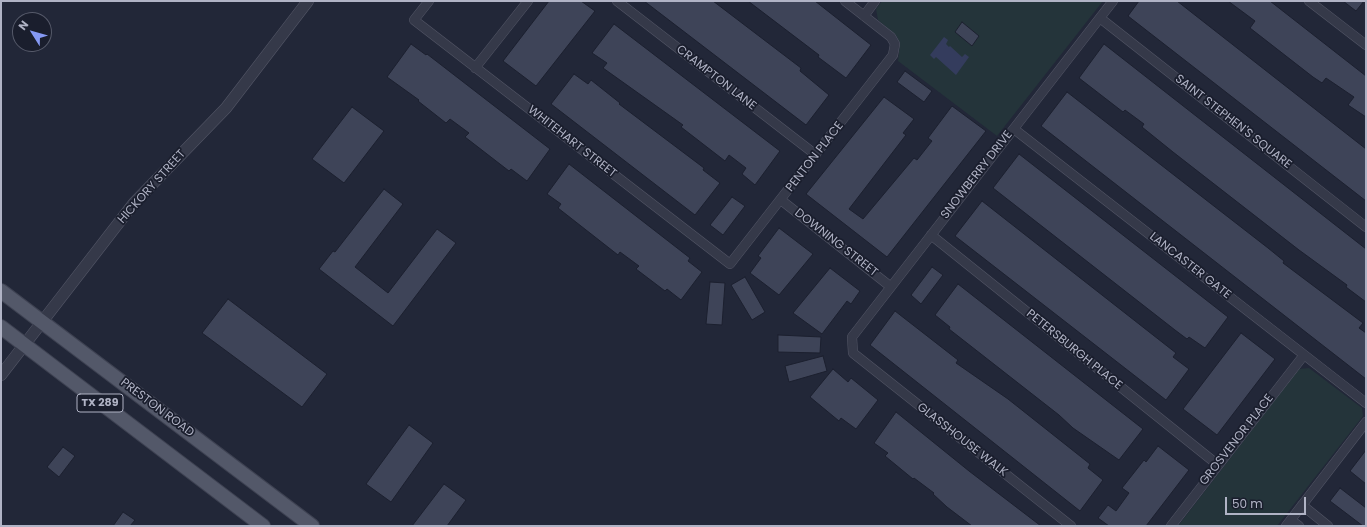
<!DOCTYPE html>
<html>
<head>
<meta charset="utf-8">
<style>
	body { margin:0 }
	#map { position:relative; width:1367px; height:527px; overflow:hidden; background:#222738; font-family:Poppins,sans-serif }
	canvas { display:block }
	.frame { position:absolute; inset:0; border:2px solid #b0b3c5; pointer-events:none }
	.north { position:absolute; left:12px; top:12px; width:40px; height:40px; box-sizing:border-box; background:#1a1e2d; border:1px solid #565a6a; border-radius:50%; rotate:307deg; font-size:11px; font-weight:700; line-height:16px; text-align:center; color:#b0b3c5 }
	.north::after { content:''; display:block; margin:auto; width:14px; height:18px; background:#8599f4; clip-path:polygon(50% 0,100% 100%,50% 72%,0 100%) }
	.scale { position:absolute; left:1225px; top:497px; width:81px; height:18px; box-sizing:border-box; border:2px solid #b0b3c5; border-top:0; padding-left:5px; font-size:12px; line-height:14px; white-space:nowrap; color:#b0b3c5; -webkit-text-stroke:3px #1a1e2d; paint-order:stroke }
</style>
</head>
<body>
<div id="map">
<canvas width="1367" height="527"></canvas>
<div class="frame"></div>
<div class="north">N</div>
<div class="scale">50 m</div>
</div>
<script>
const ctx = document.querySelector('canvas').getContext('2d');
ctx.lineJoin = 'round';
function fill(path, color) { ctx.fillStyle = color; ctx.fill(path, 'evenodd'); }
const poly = rows => new Path2D(rows.map(r => 'M' + r).join(''));
function strokePath(path, color, width, dash) { ctx.strokeStyle = color; ctx.lineWidth = width; ctx.lineCap = dash ? 'butt' : 'round'; ctx.setLineDash(dash || []); ctx.stroke(path); }
function label(font, color, halo, rows, align = 'center') {
  ctx.font = font + ' Poppins,sans-serif'; ctx.lineWidth = 3.5; ctx.setLineDash([]); ctx.textBaseline = 'middle'; ctx.strokeStyle = halo; ctx.fillStyle = color; for (const [text, x, y, turn = 0] of rows) {
    ctx.save(); ctx.translate(x, y); ctx.rotate((+turn || 0) * Math.PI / 180); ctx.textAlign = isNaN(turn) ? turn : align; if (halo) ctx.strokeText(text, 0, 0); ctx.fillText(text, 0, 0); ctx.restore();
  }
}
fill(poly([
	[882,1,1103,1,997,136,898,61,900,43,895,34,878,20,876,9],
	[1309,368,1362,408,1363,416,1277,526,1178,526,1299,369]
]), '#24343a');
fill(poly([
	[944,37,948,40,946,44,949,47,950,46,962,57,965,54,969,57,956,75,936,57,934,59,930,55]
]), '#343c5d');
const building = poly([
	[549,1,581,1,595,11,536,86,503,61,549,1],
	[644,1,713,1,801,68,800,71,829,95,806,125,644,1],
	[748,1,815,1,871,45,846,78,818,57,819,55,748,1],
	[1139,1,1177,1,1366,149,1366,201,1128,16,1139,1],
	[1228,1,1270,1,1366,76,1366,117,1348,105,1354,97,1326,78,1322,83,1313,77,1250,28,1255,21,1228,1],
	[1343,1,1364,1,1356,11,1343,1],
	[962,22,979,36,972,46,955,32,962,22],
	[614,24,780,151,755,185,742,174,746,168,729,155,725,161,681,127,683,125,603,68,607,63,592,53,614,24],
	[411,44,426,55,427,54,550,149,527,181,511,169,509,171,465,137,469,133,450,119,446,123,418,101,419,100,387,77,411,44],
	[1104,44,1366,249,1366,302,1346,287,1347,285,1299,250,1173,152,1142,127,1144,124,1125,110,1123,112,1079,78,1104,44],
	[905,71,932,91,924,102,897,82,905,71],
	[574,74,588,84,591,80,620,103,619,104,704,168,703,170,720,183,695,215,551,104,574,74],
	[1067,92,1268,248,1284,261,1283,263,1363,323,1359,328,1366,333,1366,379,1041,126,1067,92],
	[884,97,914,119,903,133,906,135,849,209,863,219,914,158,917,160,932,141,928,138,952,106,986,131,887,257,806,194,884,97],
	[352,107,384,131,344,183,312,159,352,107],
	[1019,154,1228,317,1205,348,1189,337,1187,339,1175,330,993,188,1019,154],
	[569,164,690,258,688,261,702,272,681,300,667,289,665,291,636,269,639,266,620,252,618,255,558,208,561,204,547,194,569,164],
	[384,189,403,204,355,267,388,293,437,229,456,243,393,326,319,269,333,251,335,252,384,189],
	[732,197,745,206,723,235,710,225,732,197],
	[982,201,1176,353,1173,357,1189,369,1166,400,955,236,982,201],
	[779,228,813,254,779,295,750,273,761,258,758,256,779,228],
	[932,267,943,275,921,304,911,295,932,267],
	[830,268,860,291,851,304,847,301,822,334,793,313,830,268],
	[745,277,765,312,752,320,731,285,745,277],
	[710,282,725,283,722,325,706,324,710,282],
	[958,284,1143,429,1119,460,1073,428,1059,415,949,329,950,327,935,315,958,284],
	[228,299,327,374,302,407,202,333,228,299],
	[895,311,958,360,956,363,1008,399,1090,464,1088,468,1103,480,1080,511,870,345,895,311],
	[1241,333,1275,359,1217,435,1183,409,1241,333],
	[778,335,821,337,820,353,778,352,778,335],
	[823,356,827,371,789,382,785,366,823,356],
	[833,369,848,382,851,378,878,400,856,429,841,418,839,421,810,397,833,369],
	[896,412,969,471,1041,526,972,526,947,507,933,494,934,493,914,478,913,479,885,456,888,453,874,443,896,412],
	[409,425,433,443,391,502,366,484,409,425],
	[1158,446,1189,470,1146,526,1109,526,1098,518,1108,505,1116,511,1129,493,1122,488,1144,460,1146,462,1158,446],
	[63,447,75,456,59,477,47,467,63,447],
	[1366,450,1366,484,1350,471,1366,450],
	[444,484,466,500,447,526,412,526,444,484],
	[1340,488,1366,508,1366,526,1363,526,1330,501,1340,488],
	[123,512,135,520,130,526,113,526,123,512]
]);
fill(building, '#3e4458');
strokePath(building, '#1c202f', 1);
const minor = poly([
	[429,1,414,20,730,264,893,55,895,44,891,37,845,1],
	[617,1,816,155],
	[1309,1,1366,45],
	[864,16,875,1],
	[1100,18,1366,227],
	[475,68,528,1],
	[1014,129,1366,403],
	[781,200,891,287],
	[931,235,1218,465],
	[1302,505,1328,526],
	[1291,520,1299,526],
	[1071,526,853,353,852,337,1113,1],
	[1171,526,1304,355],
	[1286,526,1366,422]
]);
const tertiary = poly([
	[1,375,134,203,226,108,308,1]
]);
const primary = poly([
	[1,291,312,526],
	[1,327,263,526]
]);
strokePath(minor, '#535666', 10);
strokePath(tertiary, '#535666', 12);
strokePath(primary, '#3e4252', 16);
strokePath(minor, '#353949', 9);
strokePath(tertiary, '#353949', 11);
strokePath(primary, '#535869', 14);
for (const [x, y, w] of [
	[100,403,46]
]) { const box = new Path2D(); box.roundRect(x - w / 2, y - 9, w, 18, 3); ctx.fillStyle = '#1a1e2d'; ctx.fill(box); strokePath(box, '#b0b3c5', 1); }
label('bold 11px', '#b0b3c5', null, [
	["TX 289",100,403]
]);
label('12px', '#b0b3c5', '#1a1e2d', [
	["CRAMPTON LANE",716,78,38],
	["SAINT STEPHEN'S SQUARE",1233,122,38],
	["WHITEHART STREET",572,142,38],
	["PENTON PLACE",815,157,-52],
	["SNOWBERRY DRIVE",977,175,-52],
	["HICKORY STREET",152,187,-48],
	["DOWNING STREET",836,243,38],
	["LANCASTER GATE",1190,266,38],
	["PETERSBURGH PLACE",1074,350,39],
	["PRESTON ROAD",157,408,37],
	["GLASSHOUSE WALK",962,440,38],
	["GROSVENOR PLACE",1237,440,-52]
]);
</script>
</body>
</html>
